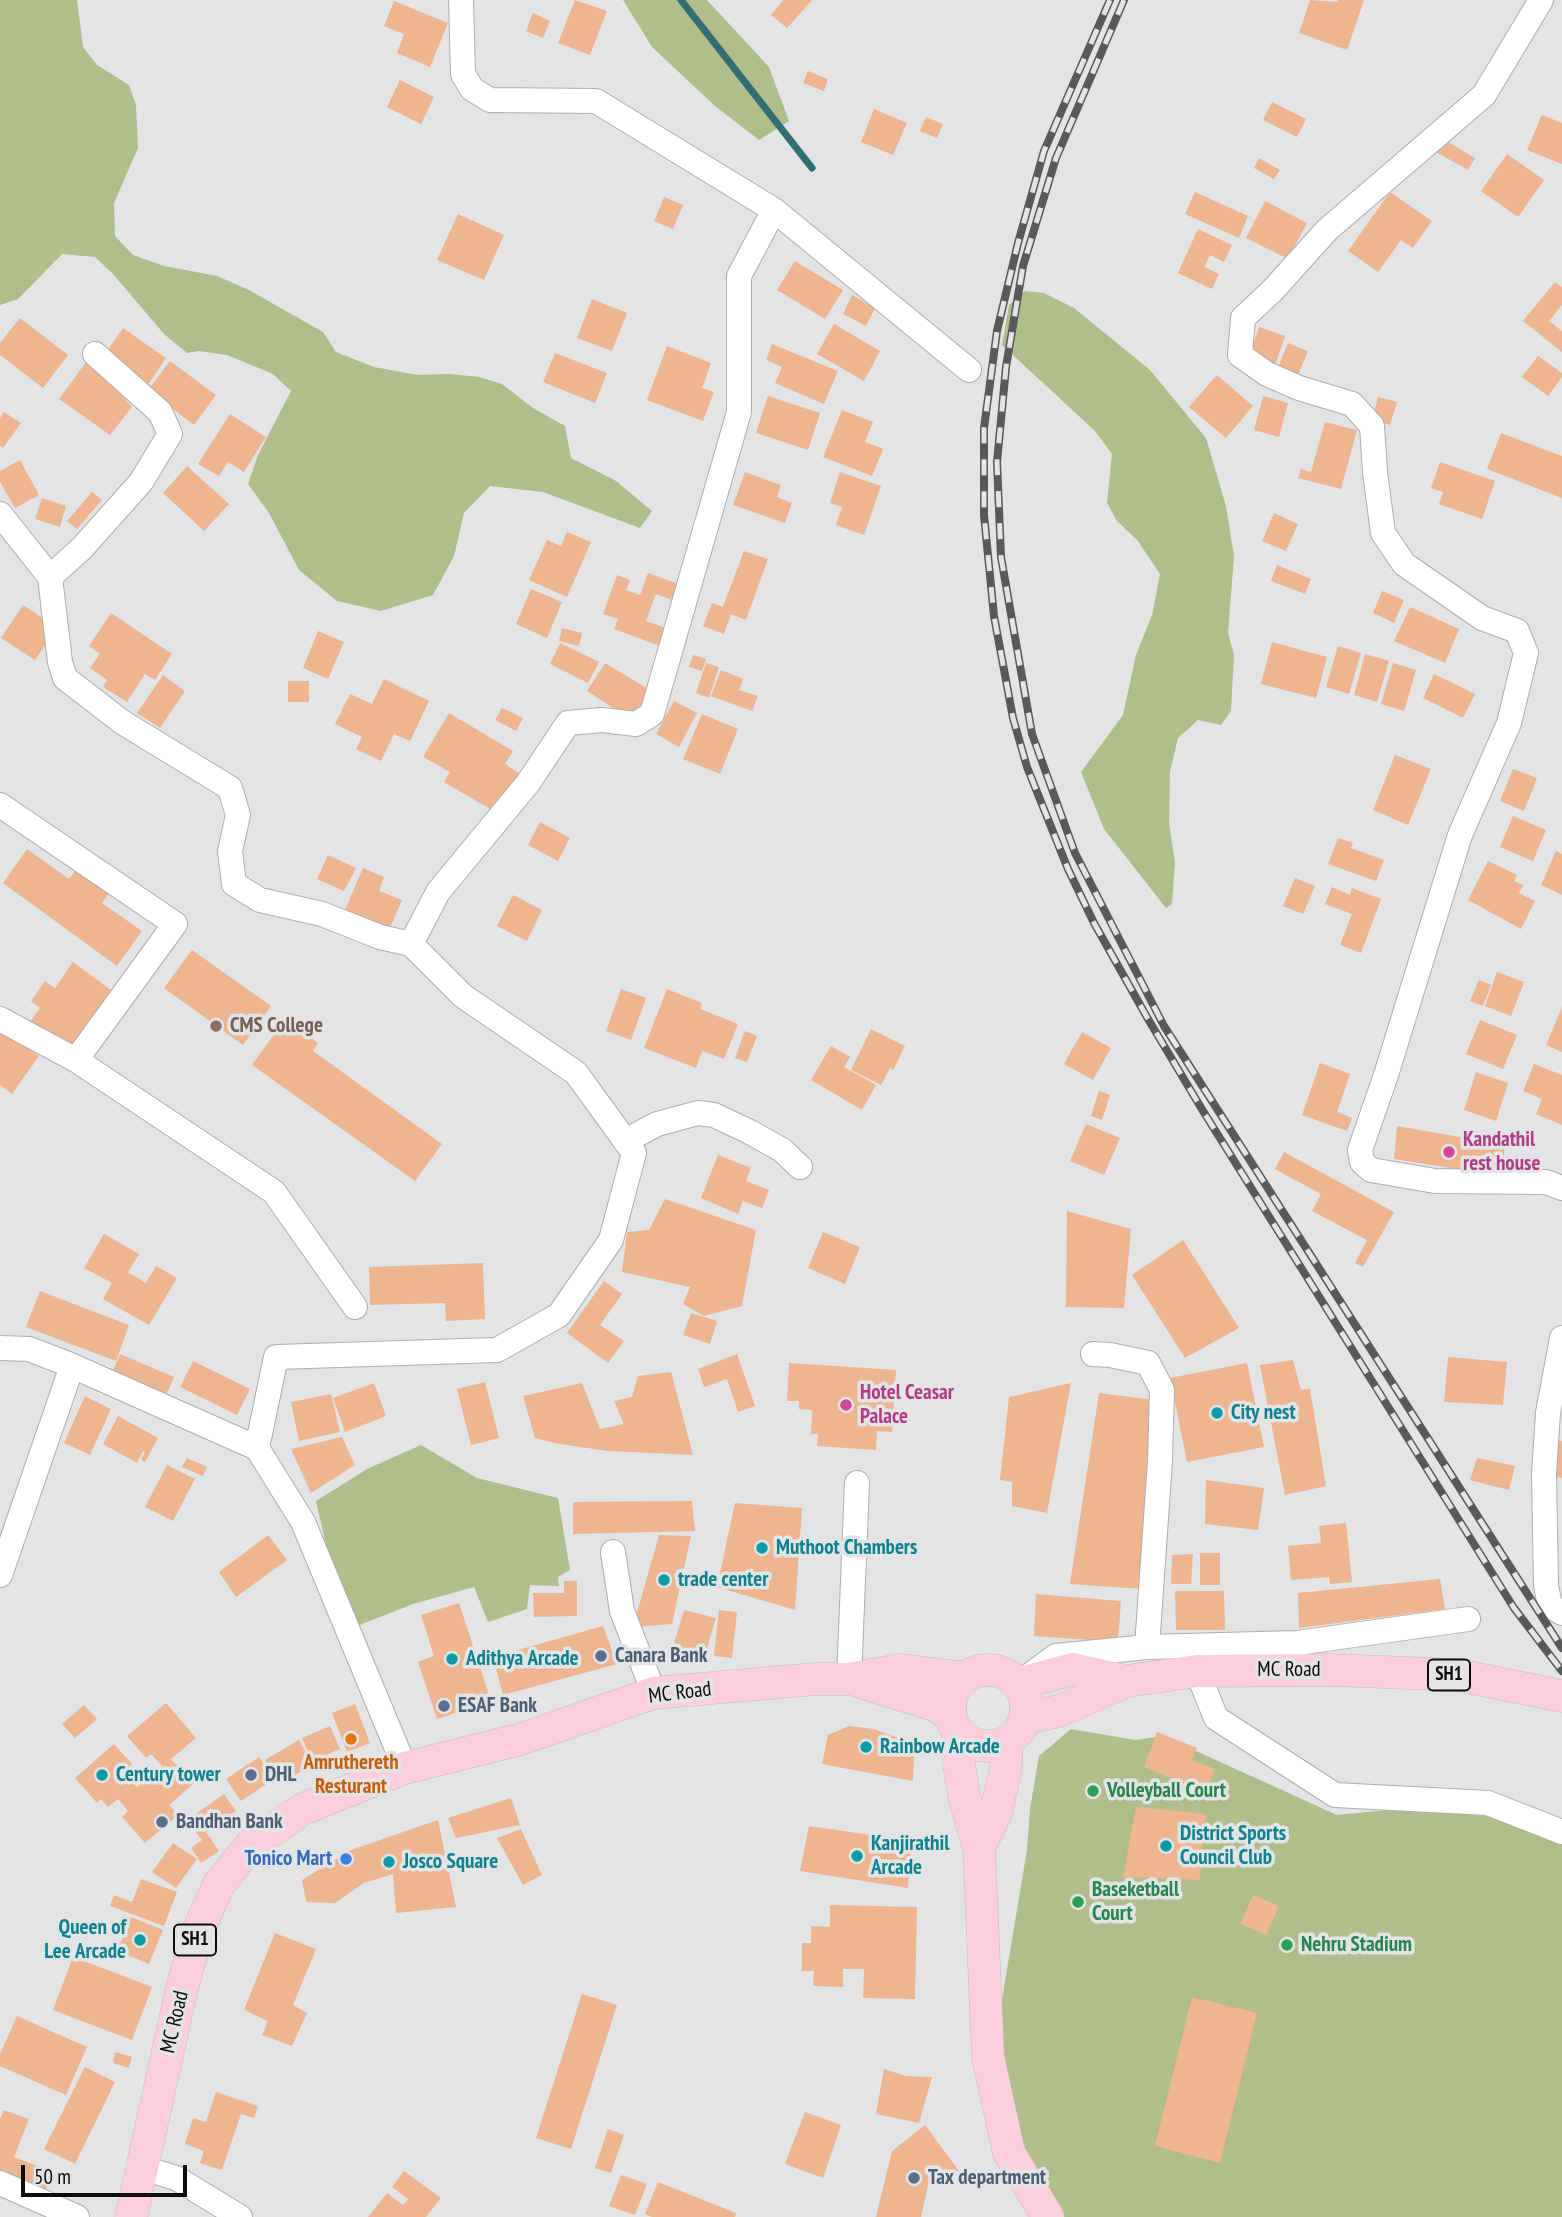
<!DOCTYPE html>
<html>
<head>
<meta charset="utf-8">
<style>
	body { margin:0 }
	#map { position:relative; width:1562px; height:2217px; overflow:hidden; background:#e3e4e5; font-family:"PT Sans Narrow",sans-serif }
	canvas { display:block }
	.scale { position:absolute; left:21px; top:2165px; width:166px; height:32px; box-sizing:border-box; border:4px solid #0c0d0d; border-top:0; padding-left:9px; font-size:21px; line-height:24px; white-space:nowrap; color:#0c0d0d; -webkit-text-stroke:5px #e3e4e5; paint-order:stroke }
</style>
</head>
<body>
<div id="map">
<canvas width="1562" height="2217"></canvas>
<div class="scale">50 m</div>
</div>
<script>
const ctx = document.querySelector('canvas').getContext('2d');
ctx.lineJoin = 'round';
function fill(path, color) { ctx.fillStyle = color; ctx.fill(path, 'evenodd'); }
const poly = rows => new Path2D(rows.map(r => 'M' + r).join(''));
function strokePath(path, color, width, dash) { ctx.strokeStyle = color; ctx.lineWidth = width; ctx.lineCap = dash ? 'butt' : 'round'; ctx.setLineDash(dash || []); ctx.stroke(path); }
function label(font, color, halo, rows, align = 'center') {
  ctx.font = font + ' "PT Sans Narrow",sans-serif'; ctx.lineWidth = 7; ctx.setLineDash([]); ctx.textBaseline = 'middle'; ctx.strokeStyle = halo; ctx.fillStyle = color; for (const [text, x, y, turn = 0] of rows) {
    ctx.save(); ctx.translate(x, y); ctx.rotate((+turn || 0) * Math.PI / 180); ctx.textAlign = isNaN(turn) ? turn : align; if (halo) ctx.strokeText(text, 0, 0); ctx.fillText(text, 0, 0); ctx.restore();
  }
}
fill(poly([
	[0,0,77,0,83,47,97,65,129,85,136,105,138,148,114,203,115,236,133,255,164,266,217,276,249,290,323,332,336,352,374,367,418,375,450,374,479,377,502,384,533,408,565,426,571,458,616,481,652,511,640,528,543,492,490,486,464,513,454,556,433,595,381,611,337,601,299,570,269,513,248,484,258,455,291,391,273,374,227,355,199,351,187,353,164,334,113,274,95,257,62,254,18,299,0,305],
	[623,0,707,0,769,67,789,121,759,140,715,106,652,47],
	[1025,291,1044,293,1074,308,1150,370,1206,438,1226,506,1234,556,1228,633,1234,655,1231,711,1221,725,1198,720,1178,738,1170,771,1169,823,1175,862,1172,904,1166,908,1104,829,1081,772,1123,715,1136,655,1152,615,1160,574,1138,541,1117,521,1107,503,1112,454,1095,431,1002,345,1009,305],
	[421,1445,477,1478,558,1498,570,1570,558,1577,559,1586,530,1585,527,1609,488,1622,474,1587,413,1604,357,1626,329,1558,316,1501,367,1469],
	[1071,1729,1135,1740,1163,1736,1337,1815,1397,1809,1473,1813,1510,1821,1562,1844,1562,2217,1051,2217,1003,2110,995,2041,1027,1850,1030,1809,1039,1756]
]), '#b1bd8a');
strokePath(poly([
	[681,0,812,168]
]), '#336f70', 7);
fill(poly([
	[575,0,607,11,590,55,558,43],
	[783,0,812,0,787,28,771,15],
	[1310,0,1337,2,1338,0,1364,0,1347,50,1299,33],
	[394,1,448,23,430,67,397,53,404,34,384,26],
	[533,13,550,21,543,38,526,31],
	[808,71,828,79,824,91,803,83],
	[400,80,434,97,421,124,387,107],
	[1272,102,1306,119,1297,137,1263,120],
	[874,109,907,123,893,155,861,142],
	[1542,115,1562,123,1562,164,1527,150],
	[926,117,943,124,937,138,920,131],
	[1443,139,1475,158,1468,170,1436,152],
	[1507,154,1544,180,1518,217,1481,191],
	[1259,158,1280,170,1274,179,1254,168],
	[1195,192,1248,216,1239,238,1185,214],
	[1390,192,1432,221,1413,248,1401,240,1378,272,1348,251],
	[664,197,683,205,673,229,654,221],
	[1265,201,1307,223,1288,259,1246,238],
	[458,214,504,235,484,280,437,260],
	[1198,229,1232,245,1224,262,1210,255,1204,267,1219,274,1212,289,1178,273],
	[795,261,843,290,825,319,777,290],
	[1555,282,1562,287,1562,305,1549,321,1562,331,1562,352,1523,321],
	[852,295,875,308,866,326,843,314],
	[592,299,627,313,612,351,577,338],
	[20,318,68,355,43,388,0,355,0,343],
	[834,324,880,351,864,381,817,354],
	[1259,327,1285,336,1273,372,1247,363],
	[123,328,166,358,148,385,104,355],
	[1288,343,1308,351,1293,387,1273,379],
	[772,344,838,371,824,404,775,383,782,367,766,360],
	[667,346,711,363,702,388,714,392,703,421,647,400],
	[555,353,607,373,595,403,543,382],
	[1538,356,1562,373,1562,377,1548,396,1522,377],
	[89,358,132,407,110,435,59,399],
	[170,361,216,395,194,425,148,390],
	[1217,375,1253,406,1226,438,1189,407],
	[768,396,820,413,808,450,756,433],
	[1263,396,1288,403,1279,437,1254,430],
	[1378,397,1397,402,1390,425,1372,420],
	[842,410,873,422,865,442,883,449,872,476,823,457],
	[4,412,21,423,3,448,0,446,0,418],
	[230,414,266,437,244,472,228,462,219,476,198,464],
	[1325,422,1357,430,1341,489,1298,478,1301,469,1311,472],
	[1501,433,1562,456,1562,498,1487,469],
	[20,460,39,495,15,508,0,482,0,471],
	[1440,462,1495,481,1482,519,1439,504,1443,492,1431,488],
	[187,466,229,504,204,531,163,493],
	[745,472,781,485,777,497,792,503,785,523,733,505],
	[840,472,881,486,864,535,836,525,842,507,830,503],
	[92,492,102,500,77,529,67,521],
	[42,498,66,506,60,527,35,519],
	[1274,513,1298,524,1286,551,1262,541],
	[567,532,591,542,567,597,529,580,547,540,561,546],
	[744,551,768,559,746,620,731,614,724,634,703,626,712,603,723,607],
	[1277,565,1311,579,1305,594,1271,581],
	[648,573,678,584,672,600,656,594,646,621,672,630,665,648,614,629,618,619,603,614,617,575,630,580,626,590,640,595],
	[531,589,562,602,547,638,516,624],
	[1382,591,1404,600,1394,623,1373,613],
	[23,605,57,628,35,660,1,638],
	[1410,607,1459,629,1445,663,1394,641],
	[111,613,172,654,155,680,145,674,127,702,103,687,107,680,90,668,100,654,89,646],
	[562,628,582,633,579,646,559,641],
	[318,631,344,642,328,679,303,668],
	[1272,642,1327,657,1316,698,1261,684],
	[560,643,599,662,588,683,550,664],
	[1338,646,1361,653,1349,694,1326,687],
	[1365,654,1389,661,1377,702,1354,695],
	[693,655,706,659,702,671,689,667],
	[605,663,650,690,632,720,587,691],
	[706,663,719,667,709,698,696,693],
	[1393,663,1416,670,1404,711,1381,704],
	[721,670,743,679,739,690,758,696,752,711,711,696],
	[1434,674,1475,694,1463,718,1423,698],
	[163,675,185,691,160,728,137,713],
	[384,679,429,701,410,741,394,734,381,761,356,749,362,737,335,724,350,694,372,704],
	[288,681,309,681,309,702,288,702],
	[674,701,697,713,679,747,656,734],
	[502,708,523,718,516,731,495,720],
	[449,713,513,751,505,764,519,773,495,812,444,782,450,772,423,757],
	[702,714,738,729,720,774,683,759],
	[1395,755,1431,769,1408,825,1373,810],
	[1513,769,1537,778,1524,811,1500,801],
	[1513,816,1546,830,1533,861,1500,847],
	[540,822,570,838,558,861,528,845],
	[1338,838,1353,843,1351,848,1384,860,1376,881,1328,864],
	[27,849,69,879,83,861,116,884,102,903,142,931,117,966,3,883],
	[1556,851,1562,854,1562,895,1541,885],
	[328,855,356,868,344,891,317,879],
	[1488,861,1517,875,1514,881,1523,885,1519,893,1535,901,1521,929,1468,900],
	[363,868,384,877,379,891,402,900,390,928,345,910],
	[1295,878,1315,886,1303,914,1283,906],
	[1332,887,1350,895,1352,888,1381,899,1361,953,1340,945,1352,914,1325,904],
	[513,895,542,910,527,941,497,926],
	[192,950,271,1006,243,1045,164,988],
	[73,962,115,993,63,1065,21,1035,40,1008,31,1001,45,981,55,988],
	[1497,972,1524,982,1511,1016,1485,1006],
	[1479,980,1491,985,1483,1006,1470,1001],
	[621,989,646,998,631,1040,606,1031],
	[667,989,702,1003,700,1009,738,1024,724,1059,702,1051,696,1068,644,1048],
	[1562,1007,1562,1052,1546,1045],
	[285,1019,318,1043,313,1051,442,1144,415,1181,252,1065],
	[1480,1020,1517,1035,1503,1069,1466,1054],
	[0,1029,39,1056,12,1094,0,1085],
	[871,1029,905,1046,893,1070,890,1068,881,1085,851,1070],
	[745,1031,757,1036,747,1062,735,1058],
	[1082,1032,1111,1048,1093,1080,1064,1064],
	[831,1046,850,1057,844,1067,876,1085,862,1110,811,1080],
	[1320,1063,1350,1074,1337,1112,1352,1118,1347,1131,1302,1115],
	[1534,1064,1562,1075,1562,1125,1536,1114,1542,1099,1523,1091],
	[1476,1072,1508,1083,1496,1121,1464,1110],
	[1099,1091,1110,1095,1102,1120,1091,1116],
	[1086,1124,1120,1138,1104,1175,1070,1161],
	[1397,1126,1505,1145,1501,1176,1394,1159],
	[1284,1152,1394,1212,1363,1267,1355,1263,1367,1240,1312,1211,1321,1194,1275,1169],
	[718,1155,751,1168,746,1181,769,1190,762,1208,743,1201,738,1214,701,1198],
	[665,1199,756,1230,742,1306,704,1316,683,1304,690,1287,622,1272,627,1232,649,1230],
	[1067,1211,1131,1229,1124,1308,1066,1307],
	[823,1232,860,1247,845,1284,808,1268],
	[104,1234,139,1254,128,1272,146,1283,156,1266,177,1278,149,1325,103,1299,112,1283,84,1268],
	[1183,1240,1239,1328,1185,1358,1132,1275],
	[483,1263,485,1319,446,1321,445,1303,370,1305,369,1267],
	[604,1281,622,1294,600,1325,624,1341,608,1363,567,1333],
	[40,1291,129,1325,116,1361,26,1327],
	[691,1313,717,1321,710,1344,683,1335],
	[120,1354,174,1377,165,1398,111,1375],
	[737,1354,755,1406,738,1412,727,1379,704,1387,698,1369],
	[1448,1357,1507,1362,1503,1405,1444,1402],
	[1293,1360,1301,1390,1310,1389,1326,1486,1285,1495,1260,1365],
	[193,1361,250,1389,237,1415,180,1387],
	[789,1363,896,1370,892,1432,877,1431,876,1450,817,1446,818,1434,811,1434,812,1410,799,1409,799,1401,787,1401],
	[1247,1363,1264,1447,1187,1462,1170,1378],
	[671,1372,693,1455,608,1451,554,1443,535,1438,523,1396,582,1383,600,1429,624,1424,614,1401,632,1397,638,1376],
	[485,1382,499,1438,471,1445,457,1389],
	[374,1383,386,1416,345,1432,333,1398],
	[1071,1383,1047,1513,1012,1506,1012,1482,1000,1480,1009,1397],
	[1099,1393,1154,1400,1142,1589,1070,1584],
	[331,1394,340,1432,299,1441,291,1402],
	[85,1396,111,1409,90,1455,64,1443],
	[118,1416,158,1438,145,1462,141,1460,145,1452,143,1451,137,1463,103,1444],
	[342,1437,355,1465,311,1493,291,1449],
	[1558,1441,1562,1441,1562,1478,1556,1477],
	[187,1458,207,1467,203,1476,182,1467],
	[1477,1458,1515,1466,1509,1490,1470,1480],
	[167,1465,195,1479,173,1521,145,1507],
	[1206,1480,1264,1488,1258,1530,1205,1524],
	[692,1501,695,1531,573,1534,573,1502],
	[735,1503,802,1508,795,1610,717,1587],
	[1346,1523,1352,1582,1330,1584,1329,1577,1291,1580,1288,1546,1321,1543,1319,1526],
	[268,1535,287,1560,236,1597,219,1572],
	[659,1535,691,1536,672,1624,633,1627],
	[1200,1553,1220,1553,1220,1585,1200,1585],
	[1193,1554,1191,1584,1171,1584,1172,1555],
	[1440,1579,1445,1609,1299,1628,1298,1593],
	[564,1581,577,1581,577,1616,534,1617,533,1593,564,1593],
	[1175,1591,1224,1591,1225,1630,1176,1630],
	[1036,1594,1121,1601,1118,1642,1034,1636],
	[459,1603,491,1701,437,1719,418,1662,434,1656,421,1615],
	[684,1610,716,1618,705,1655,672,1651],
	[719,1610,737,1612,732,1658,714,1656],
	[603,1626,617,1664,503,1695,493,1657],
	[166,1703,196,1738,171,1759,193,1784,169,1805,178,1815,145,1843,122,1817,128,1811,118,1799,108,1807,101,1799,97,1803,75,1778,114,1744,132,1764,123,1772,137,1787,162,1766,151,1754,146,1758,127,1736],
	[355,1704,370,1743,347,1752,332,1713],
	[84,1705,97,1719,75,1738,62,1724],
	[330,1726,340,1749,312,1761,302,1738],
	[849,1726,874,1729,901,1739,914,1755,913,1781,822,1764,828,1735],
	[1157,1732,1197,1748,1192,1760,1215,1769,1206,1792,1144,1767],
	[299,1740,313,1765,278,1784,265,1760],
	[259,1757,274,1779,241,1801,226,1779],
	[224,1794,236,1811,206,1832,219,1851,201,1863,191,1848,202,1840,187,1820],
	[511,1798,520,1825,456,1838,448,1818],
	[1136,1807,1206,1814,1200,1880,1123,1877],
	[438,1820,456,1907,396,1913,393,1874,364,1883,335,1903,306,1902,302,1880,351,1850],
	[809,1826,912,1841,908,1888,800,1871],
	[521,1829,542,1875,523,1885,497,1838],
	[173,1843,197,1859,176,1888,152,1872],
	[141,1879,177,1892,164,1926,110,1906,114,1895,132,1902],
	[1253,1895,1279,1906,1266,1935,1240,1924],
	[830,1905,917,1907,915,1999,863,1998,864,1969,843,1969,843,1987,813,1986,814,1971,802,1971,802,1943,811,1943,811,1926,830,1927],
	[131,1917,163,1930,149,1964,117,1951],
	[275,1933,316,1949,293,2005,307,2013,292,2046,262,2035,268,2021,244,2010],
	[73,1957,152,1987,132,2040,53,2010],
	[582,1994,617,2005,571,2149,536,2138],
	[1192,1997,1257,2013,1220,2163,1155,2146],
	[17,2016,87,2047,66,2095,0,2066,0,2054],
	[115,2052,132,2057,129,2068,113,2063],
	[85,2067,115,2082,75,2164,44,2149],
	[884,2069,906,2076,932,2077,919,2123,876,2114],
	[216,2092,258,2106,254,2118,241,2114,222,2170,200,2163,204,2151,185,2144,193,2118,206,2122],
	[4,2110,29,2119,14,2157,53,2172,44,2195,0,2178,0,2119],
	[805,2112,841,2125,823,2178,785,2164],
	[925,2125,959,2171,928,2185,921,2217,876,2217,892,2151],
	[608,2129,624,2135,611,2173,595,2168],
	[404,2171,441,2198,426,2217,368,2217,387,2193,403,2205,408,2199,392,2187],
	[621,2175,647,2184,635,2215,609,2206],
	[658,2182,736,2213,735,2217,652,2217,645,2214]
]), '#edb590');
const minor = poly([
	[1541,0,1484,95,1327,230,1272,291,1243,318,1240,355,1267,374,1299,388,1352,404,1372,426,1375,472,1383,533,1404,564,1482,618,1517,631,1526,653,1509,723,1460,835,1386,1075,1360,1150,1362,1162,1371,1170,1435,1181,1546,1182,1562,1188],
	[774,210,969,370],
	[0,514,50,577,60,662,65,678,122,722,230,788,238,815,230,851,234,884,260,900,322,914,380,937,411,944],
	[50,577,82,548,141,482,170,434,160,412,95,354],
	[0,805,175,924,76,1060],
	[0,1019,76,1060,274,1192,355,1307],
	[625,1141,657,1124,698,1113,714,1115,750,1132,782,1150,800,1167],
	[1562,1338,1548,1413,1544,1473,1546,1585,1550,1606,1562,1613],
	[0,1348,29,1349,68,1364,257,1448],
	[1093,1354,1110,1355,1148,1363,1162,1390,1160,1461,1147,1647],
	[613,1552,622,1611,654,1693],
	[0,1575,72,1366],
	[1197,1671,1216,1718,1335,1795,1488,1803,1562,1832],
	[1029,1676,1056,1656,1147,1647,1297,1643,1468,1619],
	[849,1679,857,1483],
	[405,1768,303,1522,257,1448,276,1357,497,1350,559,1315,611,1240,634,1153,576,1073,463,996,411,944,438,892,528,783,568,723,602,720,636,724,652,714,739,412,739,276,774,210,596,101,490,100,472,89,463,74,461,0],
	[143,2168,176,2178,240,2217],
	[0,2183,77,2217]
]);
const major = poly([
	'950 1708a38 38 0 1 1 76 0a38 38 0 1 1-76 0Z',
	[857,1681,937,1706,951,1717],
	[1018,1684,1073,1669,1127,1681,1197,1671,1333,1670,1458,1675,1562,1696],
	[1025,1718,1059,1711,1127,1681],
	[959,1733,958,1759,965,1800,979,1848,988,2057,1009,2153,1048,2217],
	[979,1848,996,1813,1006,1767,1007,1741],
	[131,2217,182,1988,198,1931,219,1884,251,1845,303,1809,405,1768,521,1739,654,1693,816,1679,849,1679,899,1670,964,1678]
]);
strokePath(minor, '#adaeb0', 26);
strokePath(major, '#c0c0c0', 33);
strokePath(minor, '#fff', 24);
strokePath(major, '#fccede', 32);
const rail = poly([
	[1110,0,1044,151,1018,243,997,331,984,428,984,515,994,616,1013,718,1027,767,1068,869,1094,923,1148,1019,1203,1111,1514,1608,1562,1671],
	[1124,0,1056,158,1023,266,1006,367,997,462,1001,557,1032,734,1075,853,1164,1026,1562,1648]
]);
strokePath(rail, '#585959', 8);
strokePath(rail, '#e3e4e5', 5, [16]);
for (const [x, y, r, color] of [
	[216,1026,7,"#8d6e63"],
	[1449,1152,7,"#d1479c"],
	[846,1405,7,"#d1479c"],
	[1217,1413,7,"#0f9aa8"],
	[762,1548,7,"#0f9aa8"],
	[664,1580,7,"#0f9aa8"],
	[601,1656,7,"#5c6f8a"],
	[452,1659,7,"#0f9aa8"],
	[444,1706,7,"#5c6f8a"],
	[351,1739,7,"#e8710a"],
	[866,1747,7,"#0f9aa8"],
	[102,1775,7,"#0f9aa8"],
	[251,1775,7,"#5c6f8a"],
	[1093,1791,7,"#2e9e5b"],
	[162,1822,7,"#5c6f8a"],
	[1166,1846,7,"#0f9aa8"],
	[857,1856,7,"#0f9aa8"],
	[346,1859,7,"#3f7fe0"],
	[389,1862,7,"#0f9aa8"],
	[1078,1902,7,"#2e9e5b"],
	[140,1940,7,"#0f9aa8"],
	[1287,1945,7,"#2e9e5b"],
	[914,2178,7,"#5c6f8a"]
]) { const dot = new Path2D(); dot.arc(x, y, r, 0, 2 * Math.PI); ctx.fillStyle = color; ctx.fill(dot); strokePath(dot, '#e3e4e5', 2.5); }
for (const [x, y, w] of [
	[1449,1675,42],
	[195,1940,42]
]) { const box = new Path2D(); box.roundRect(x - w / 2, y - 15.5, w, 31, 5); ctx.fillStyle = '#e3e4e5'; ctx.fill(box); strokePath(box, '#0c0d0d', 2); }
label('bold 19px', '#0c0d0d', null, [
	["SH1",1449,1675],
	["SH1",195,1940]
]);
label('bold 21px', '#785e54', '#e3e4e5', [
	["CMS College",230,1026]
], 'left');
label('bold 21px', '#b23c85', '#e3e4e5', [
	["Kandathil",1463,1140],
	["rest house",1463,1164],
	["Hotel Ceasar",860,1393],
	["Palace",860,1417]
], 'left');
label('bold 21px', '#0d838f', '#e3e4e5', [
	["City nest",1231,1413],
	["Muthoot Chambers",776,1548],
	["trade center",678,1580],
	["Adithya Arcade",466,1659],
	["Rainbow Arcade",880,1747],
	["Century tower",116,1775],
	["District Sports",1180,1834],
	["Council Club",1180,1858],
	["Kanjirathil",871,1844],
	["Arcade",871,1868],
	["Josco Square",403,1862],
	["Queen of",126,1928,"right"],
	["Lee Arcade",126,1952,"right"]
], 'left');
label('bold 21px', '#4e5e75', '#e3e4e5', [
	["Canara Bank",615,1656],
	["ESAF Bank",458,1706],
	["DHL",265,1775],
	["Bandhan Bank",176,1822],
	["Tax department",928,2178]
], 'left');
label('21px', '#0c0d0d', '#e3e4e5', [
	["MC Road",1289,1670],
	["MC Road",680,1693,-7],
	["MC Road",175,2022,-77]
]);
label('bold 21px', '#c56008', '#e3e4e5', [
	["Amruthereth",351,1763],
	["Resturant",351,1787]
]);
label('bold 21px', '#27864d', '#e3e4e5', [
	["Volleyball Court",1107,1791],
	["Baseketball",1092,1890],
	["Court",1092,1914],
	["Nehru Stadium",1301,1945]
], 'left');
label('bold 21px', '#366cbe', '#e3e4e5', [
	["Tonico Mart",332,1859]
], 'right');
</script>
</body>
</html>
